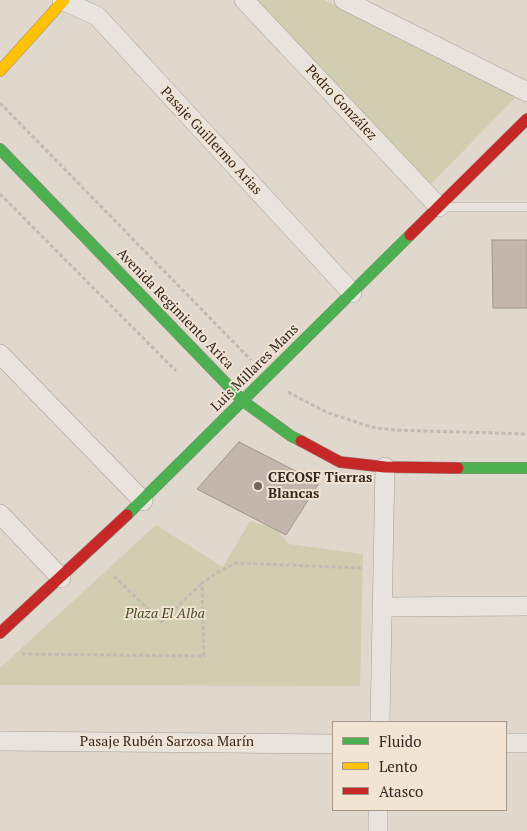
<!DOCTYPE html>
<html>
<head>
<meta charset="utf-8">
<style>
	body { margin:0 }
	#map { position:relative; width:527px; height:831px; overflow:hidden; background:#e0d8cc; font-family:"PT Serif",serif }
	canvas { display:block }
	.legend { position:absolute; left:332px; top:721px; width:175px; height:90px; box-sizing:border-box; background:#f1e4d3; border:1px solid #a5988b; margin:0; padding:6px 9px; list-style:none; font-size:15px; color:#33261f }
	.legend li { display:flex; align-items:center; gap:10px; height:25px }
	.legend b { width:25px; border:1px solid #a5988b }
</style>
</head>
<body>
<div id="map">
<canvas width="527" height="831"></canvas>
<ul class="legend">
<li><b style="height:6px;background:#4caf50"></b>Fluido</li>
<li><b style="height:6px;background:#ffc107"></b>Lento</li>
<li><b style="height:6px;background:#c62828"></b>Atasco</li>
</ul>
</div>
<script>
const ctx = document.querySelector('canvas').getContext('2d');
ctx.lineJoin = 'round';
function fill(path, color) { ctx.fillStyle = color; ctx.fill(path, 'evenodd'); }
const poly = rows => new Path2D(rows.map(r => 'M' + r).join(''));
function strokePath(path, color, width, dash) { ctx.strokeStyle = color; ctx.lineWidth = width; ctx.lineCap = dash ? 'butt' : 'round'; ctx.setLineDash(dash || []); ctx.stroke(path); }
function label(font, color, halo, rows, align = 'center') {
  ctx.font = font + ' "PT Serif",serif'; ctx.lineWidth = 4; ctx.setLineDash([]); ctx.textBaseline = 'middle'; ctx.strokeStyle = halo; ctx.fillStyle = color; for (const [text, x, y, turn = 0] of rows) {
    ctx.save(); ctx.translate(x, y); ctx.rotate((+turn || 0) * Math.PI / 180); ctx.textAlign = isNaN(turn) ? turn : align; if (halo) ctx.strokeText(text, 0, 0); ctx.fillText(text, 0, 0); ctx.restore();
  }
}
fill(poly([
	[253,0,324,0,516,97,431,184],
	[250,521,276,529,289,544,363,554,360,686,0,685,0,668,156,525,223,567]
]), '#d1cdb0');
const building = poly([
	[492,240,527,240,527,308,493,308,492,240],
	[239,442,319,483,286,535,197,489,239,442]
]);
fill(building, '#c3b6ad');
strokePath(building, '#a0948c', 1);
const lane = poly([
	[447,207,527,207]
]);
const street = poly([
	[62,0,97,16,352,293],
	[244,0,439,207],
	[344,0,527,92],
	[0,354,143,501],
	[0,514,61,578],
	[382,607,527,606],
	[380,722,385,467],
	[0,741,333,744],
	[506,743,527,743],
	[378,831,378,810]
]);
const fast = poly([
	[0,149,243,401,291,436,301,441],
	[458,468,527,468],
	[127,515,410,235]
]);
const slow = poly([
	[0,71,64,0]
]);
const jam = poly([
	[410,235,527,119],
	[301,441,340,462,385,467,458,468],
	[0,633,127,515]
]);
strokePath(lane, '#a59e96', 10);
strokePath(street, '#a59e96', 20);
strokePath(fast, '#958d85', 12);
strokePath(slow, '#958d85', 12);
strokePath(jam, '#958d85', 12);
strokePath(poly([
	[0,103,251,360],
	[0,194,176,371],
	[288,392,326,412,371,427,394,430,527,434],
	[114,576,161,622,201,584],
	[22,654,204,656,202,583,218,572,236,563,363,568]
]), '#c1bbb4', 3, [4, 2.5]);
strokePath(lane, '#e8e4dd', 9);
strokePath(street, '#e8e4dd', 19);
strokePath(fast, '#4caf50', 11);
strokePath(slow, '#ffc107', 11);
strokePath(jam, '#c62828', 11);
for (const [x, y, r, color] of [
	[258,486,5,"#70645c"]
]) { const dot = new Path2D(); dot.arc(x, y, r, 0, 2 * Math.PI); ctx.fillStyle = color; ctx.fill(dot); strokePath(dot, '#f1e4d3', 2); }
label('14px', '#33261f', '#f1e4d3', [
	["Pedro González",341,103,47],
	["Pasaje Guillermo Arias",211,141,47],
	["Avenida Regimiento Arica",175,309,46],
	["Luis Millares Mans",255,368,-45],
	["Pasaje Rubén Sarzosa Marín",167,742]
]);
label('bold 14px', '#33261f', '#f1e4d3', [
	["CECOSF Tierras",268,478],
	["Blancas",268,494]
], 'left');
label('italic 14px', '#484d28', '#f1e4d3', [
	["Plaza El Alba",165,614]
]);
</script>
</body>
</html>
